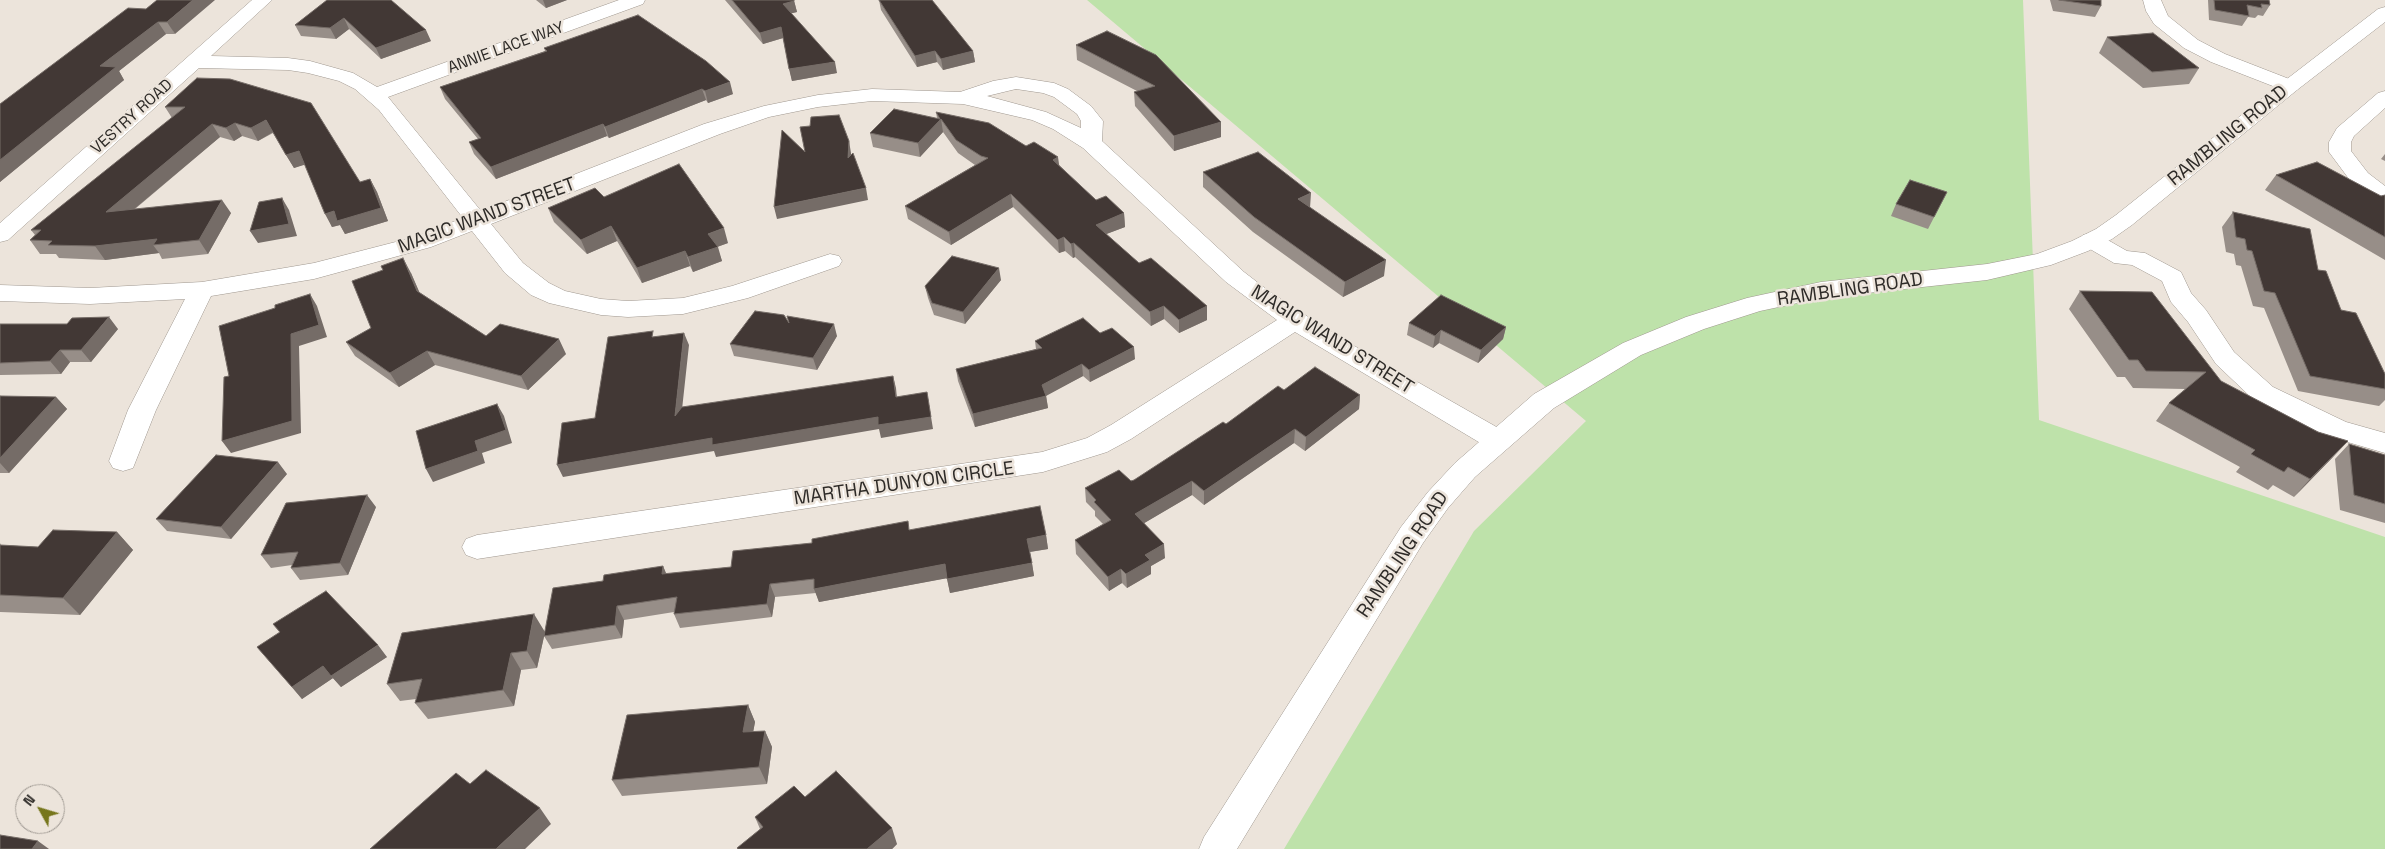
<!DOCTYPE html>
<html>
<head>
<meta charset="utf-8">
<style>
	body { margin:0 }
	#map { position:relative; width:2385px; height:849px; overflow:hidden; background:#ece4db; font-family:"Space Grotesk",sans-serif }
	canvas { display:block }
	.north { position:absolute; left:15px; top:784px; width:50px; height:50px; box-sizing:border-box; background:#ece4db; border:1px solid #a09a93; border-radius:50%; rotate:309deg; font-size:14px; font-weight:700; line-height:20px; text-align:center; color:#2e2b28 }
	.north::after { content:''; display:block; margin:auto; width:18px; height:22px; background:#76761c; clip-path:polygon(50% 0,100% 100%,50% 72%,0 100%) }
</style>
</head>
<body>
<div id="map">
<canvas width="2385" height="849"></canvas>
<div class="north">N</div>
</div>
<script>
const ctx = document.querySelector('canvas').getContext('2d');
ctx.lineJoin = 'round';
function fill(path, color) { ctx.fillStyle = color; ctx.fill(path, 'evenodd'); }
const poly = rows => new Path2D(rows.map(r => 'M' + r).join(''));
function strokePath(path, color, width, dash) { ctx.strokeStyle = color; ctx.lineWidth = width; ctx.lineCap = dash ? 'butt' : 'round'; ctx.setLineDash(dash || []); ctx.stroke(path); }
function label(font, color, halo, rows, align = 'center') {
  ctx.font = font + ' "Space Grotesk",sans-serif'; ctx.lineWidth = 5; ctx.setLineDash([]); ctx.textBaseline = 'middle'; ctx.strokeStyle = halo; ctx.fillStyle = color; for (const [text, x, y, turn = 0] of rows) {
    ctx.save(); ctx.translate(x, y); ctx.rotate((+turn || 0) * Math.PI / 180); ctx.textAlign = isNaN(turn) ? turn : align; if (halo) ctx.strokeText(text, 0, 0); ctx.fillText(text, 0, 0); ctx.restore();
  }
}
fill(poly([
	[1087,0,2023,0,2039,420,2385,537,2385,849,1284,849,1474,531,1586,421]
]), '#bee2aa');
const street = poly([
	[252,0,272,0,211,56,288,58,310,61,353,73,377,87,619,0,645,0,643,4,388,97,481,211,704,124,764,106,818,95,872,89,960,92,993,81,1016,77,1054,83,1068,89,1091,106,1103,121,1102,141,1244,272,1270,292,1342,339,1507,433,1511,440,1507,447,1497,450,1487,447,1295,332,1131,439,1107,452,1043,472,477,559,466,555,462,547,466,539,477,535,1042,452,1087,438,1111,425,1277,320,1226,282,1083,148,1053,129,1032,120,963,104,872,101,818,107,769,117,720,134,491,224,523,263,549,283,565,291,601,299,628,301,683,298,732,286,830,254,839,256,842,261,839,266,748,298,683,314,628,317,601,315,549,303,531,295,505,273,472,231,431,247,314,279,211,296,156,410,133,468,123,471,113,468,109,461,128,410,185,299,90,304,0,301,0,285,90,288,202,282,314,263,415,237,463,218,379,110,355,89,339,81,308,73,288,70,199,68,8,240,0,242,0,223,252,0],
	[1016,89,1043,93,1054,97,1077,114,1081,121,1081,128,1046,112,987,96,1016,89],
	[2143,0,2161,0,2168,16,2198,40,2225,54,2297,82,2300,86,2297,90,2290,92,2283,90,2211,62,2184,48,2154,24,2146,11,2143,0],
	[2385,91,2385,108,2354,136,2351,142,2351,151,2368,173,2385,186,2385,204,2377,202,2352,183,2329,152,2329,142,2337,128,2378,93,2385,91],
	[2091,233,2099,235,2127,251,2145,253,2181,272,2191,293,2206,310,2234,352,2273,387,2346,422,2385,433,2385,453,2327,436,2255,401,2216,364,2188,322,2171,302,2162,281,2132,265,2114,263,2083,245,2079,240,2083,235,2091,233]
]);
const secondary = poly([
	[2385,7,2385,22,2297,90,2132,225,2112,239,2088,251,2051,265,1987,280,1821,298,1760,311,1704,329,1641,355,1554,408,1475,477,1448,508,1423,543,1237,849,1199,849,1204,837,1401,527,1428,492,1455,463,1534,394,1623,343,1686,317,1747,298,1821,282,1987,264,2037,254,2072,241,2096,229,2116,215,2283,82,2378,9,2385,7]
]);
strokePath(street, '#9f978f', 1);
strokePath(secondary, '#9f978f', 1);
fill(street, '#fff');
fill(secondary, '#fff');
fill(poly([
	[157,0,175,34,166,34,119,71,124,80,0,182,0,104,146,9],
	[327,0,431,41,381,59,349,29,336,39,301,36,295,25],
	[536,0,567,0,546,8],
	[725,0,794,0,797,12,791,13,837,73,792,81,783,38,763,44],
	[879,0,973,51,975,62,943,70,937,62,917,67,881,10],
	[2050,0,2101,0,2101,6,2095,17,2053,11],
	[2208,0,2269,0,2270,5,2263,16,2258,15,2255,18,2248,17,2242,26,2209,20],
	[1107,31,1221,122,1221,137,1174,151,1135,106,1134,92,1137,91,1077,60,1076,45],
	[2107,37,2199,68,2189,84,2143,88,2099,53],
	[544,48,733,94,708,103,706,100,609,138,607,136,496,179,474,154,469,142,478,139,445,99,440,87,545,51],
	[197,78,360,182,370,179,377,192,388,221,345,234,340,225,332,227,305,164,294,168,273,133,258,141,242,136,234,141,220,137,135,209,231,213,208,254,162,259,159,253,105,260,59,258,56,254,40,254,30,240,35,235,31,230,172,118,165,107],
	[936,112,1026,146,1059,165,1096,200,1124,213,1125,227,1106,234,1139,263,1207,306,1207,320,1179,333,1164,319,1151,326,1075,257,1073,258,1065,251,1059,253,1013,207,951,245,908,219,905,206,975,165,958,153,943,132,920,157,873,147,870,133,937,118],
	[2385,154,2385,161,2381,159],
	[1203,172,1384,276,1343,297,1253,232,1203,187],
	[2276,175,2381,196,2385,195,2385,260,2265,190],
	[1947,192,1928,229,1891,216,1896,204],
	[604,197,728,243,717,247,722,261,693,272,690,266,642,283,617,241,587,254,554,222,548,208],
	[2233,212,2318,270,2341,310,2385,374,2385,400,2379,406,2298,391,2264,308,2253,306,2241,266,2236,265,2234,254,2226,252,2222,227],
	[411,273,419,292,486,336,566,354,528,390,435,365,399,387,355,356,346,342,371,328],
	[1001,280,965,324,934,315,928,298,925,286],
	[2080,291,2221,381,2318,432,2348,441,2332,458,2294,497,2273,485,2268,490,2236,472,2240,467,2156,421,2169,403,2185,389,2133,388,2125,377,2117,377,2069,309],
	[789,323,837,336,817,370,734,356,730,344],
	[1409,323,1506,327,1503,339,1478,363,1439,343,1433,348,1407,335],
	[0,324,118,329,91,362,70,362,61,374,0,375],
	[1100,333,1135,359,1090,382,1083,376,1046,395,1048,408,975,427,958,381,956,369,1036,349,1035,341],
	[1284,390,1360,395,1359,409,1305,451,1294,443,1204,505,1192,495,1144,523,1165,558,1151,566,1151,574,1127,588,1122,583,1109,591,1076,554,1075,540,1103,524,1095,516,1095,511,1086,502,1085,488,1134,480,1226,424],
	[0,396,56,397,67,409,9,473,0,473],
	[2349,444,2385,455,2385,523,2340,510,2335,459],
	[287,474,231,539,167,531,156,519],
	[376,507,348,575,300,580,291,568,292,565,271,568,261,555],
	[910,530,1046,535,1048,549,1030,552,1034,576,950,593,947,578,819,602,816,593,775,597,772,617,680,628,674,614,674,612,624,620,622,638,552,649,544,636,603,581,663,566,666,574,731,567,812,543],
	[117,532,133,550,80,615,0,612,0,543,1,545,38,547],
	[273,624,387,657,341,687,333,678,302,699,257,647,280,633],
	[545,632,537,668,521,670,514,706,428,719,415,703,416,699,400,701,387,684],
	[748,705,755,722,753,732,765,731,772,747,767,784,622,796,612,780],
	[805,797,897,844,892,849,738,849,737,848,760,829,755,817]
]), '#978e88');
fill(poly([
	[193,0,215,0,175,34,167,22],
	[543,0,567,0,546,8],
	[794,1,797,12,785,15,783,4],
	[344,18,349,29,336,39,330,28],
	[158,22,166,34,119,71,124,80,0,182,0,160,100,66],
	[781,27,783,38,763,44,760,33],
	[426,30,431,41,381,59,376,48],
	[935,51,937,62,917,67,915,56],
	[973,51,975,62,943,70,941,59],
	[835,62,837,73,792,81,789,69],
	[730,82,733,94,708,103,705,91],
	[702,89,706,100,609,138,605,127],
	[941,119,943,132,920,157,918,143],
	[266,120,273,132,258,141,251,128],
	[1221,122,1221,137,1174,151,1174,136],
	[235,123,242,136,234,141,226,128],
	[212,124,220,137,115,225,106,212],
	[603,124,607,136,496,179,491,167],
	[849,141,851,153,851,170,848,158],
	[299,151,307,164,294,168,286,155],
	[1058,157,1060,171,1053,160],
	[370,179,377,192,388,221,345,234,340,225,332,227,325,214],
	[866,188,868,200,777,219,774,207],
	[1311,193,1310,208,1298,199],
	[1011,194,1013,207,951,245,949,232],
	[282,198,289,210,297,236,258,243,250,231],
	[222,200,231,213,208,254,199,240],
	[1124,213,1125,227,1096,238,1096,225],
	[611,226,617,241,587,254,581,240],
	[724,228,728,243,714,248,718,247,722,261,693,272,688,257,708,234],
	[1064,237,1065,251,1059,253,1058,240],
	[157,239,153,245,159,253,105,260,95,246],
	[1074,243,1075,257,1073,258,1071,244],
	[685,251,690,266,642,283,637,268],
	[403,258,411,273,425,305,417,291],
	[1386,260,1384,276,1343,297,1345,282],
	[999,268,1001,280,965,324,963,312],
	[310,294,317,306,327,337,299,346,301,433,231,453,222,441,291,334],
	[1164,306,1164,319,1151,326,1150,312],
	[1207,306,1207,320,1179,333,1179,320],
	[109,317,118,329,91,362,81,350],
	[834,324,837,336,817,370,813,358],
	[1506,327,1503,339,1478,363,1481,350],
	[1441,330,1439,343,1433,348,1435,336],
	[684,333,689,345,680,428,675,416],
	[559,339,566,354,528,390,521,376],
	[1134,347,1135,359,1090,382,1089,370],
	[60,350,70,362,61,374,50,361],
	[427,351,435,365,399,387,390,373],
	[1082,364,1083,376,1046,396,1048,408,975,427,973,414,1042,385],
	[893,376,896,388,898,410,896,397],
	[927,392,933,429,881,438,879,429,716,457,714,451,563,477,557,465],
	[1360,395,1359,409,1305,451,1306,437],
	[56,397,67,409,9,473,0,463,0,458],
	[497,404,504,416,512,443,482,453,485,463,433,482,426,469,475,441],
	[1295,429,1294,443,1204,505,1204,491],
	[2348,441,2332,458,2294,497,2310,479],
	[278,462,287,474,231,539,221,527],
	[1192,481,1192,495,1136,528,1135,514],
	[367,495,376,507,348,575,340,563],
	[117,532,133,550,80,615,63,598],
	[1046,535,1048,549,1029,552,1027,539],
	[1164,544,1165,558,1151,566,1151,574,1127,588,1126,574,1145,555],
	[1032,563,1034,576,950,593,947,579],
	[945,564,948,578,819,602,814,589],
	[663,566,669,580,662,574],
	[1121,569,1122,583,1109,591,1108,577],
	[770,584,775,597,772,617,767,604],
	[617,606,624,620,622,638,615,625],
	[534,614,545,632,537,668,527,651],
	[378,645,387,657,341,687,331,676],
	[511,653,521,670,514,706,503,690],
	[323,666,333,678,302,699,292,687],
	[748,705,755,722,750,749,743,732],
	[765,731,772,747,767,784,759,767],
	[540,808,551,824,525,849,496,849],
	[892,828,897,844,892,849,867,849],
	[38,841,49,849,32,849]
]), '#756c67');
const building = poly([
	[157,0,193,0,167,22,158,22,100,66,116,67,0,160,0,104,128,8,146,9,157,0],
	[327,0,391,0,426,30,376,48,344,18,330,28,295,25,327,0],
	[732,0,794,0,794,1,783,4,835,62,789,69,781,27,760,33,732,0],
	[879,0,932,0,973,51,941,59,935,51,915,56,879,0],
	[2059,0,2101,0,2101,6,2059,0],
	[2214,0,2269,0,2270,5,2261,4,2262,8,2247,5,2249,16,2215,10,2214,0],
	[638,15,706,61,730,82,705,91,702,89,605,127,603,124,491,167,469,142,481,138,440,87,547,51,544,48,638,15],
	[1107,31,1156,55,1221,122,1174,136,1134,92,1155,86,1076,45,1107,31],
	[2153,33,2199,68,2152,72,2107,37,2153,33],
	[197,78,230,79,311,103,360,182,370,179,381,208,337,221,334,211,325,214,299,151,286,155,266,120,251,128,235,123,226,128,212,124,106,212,222,200,199,240,153,245,157,239,95,246,48,245,52,241,30,240,41,230,31,230,185,107,165,107,197,78],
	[894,109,940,119,936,112,989,123,1026,146,1034,142,1058,157,1053,160,1096,200,1106,196,1124,213,1096,225,1139,263,1151,258,1207,306,1179,320,1164,306,1150,312,1074,243,1071,244,1064,237,1058,240,1011,194,949,232,905,206,988,158,981,156,956,140,941,119,918,143,870,133,894,109],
	[839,115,849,141,848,158,853,153,866,188,774,207,782,130,805,152,800,127,810,126,811,117,839,115],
	[1258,152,1311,193,1298,199,1386,260,1345,282,1254,217,1203,172,1258,152],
	[2317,162,2381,196,2385,195,2385,237,2276,175,2317,162],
	[679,164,724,228,708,234,718,247,688,257,685,251,637,268,611,226,581,240,548,208,595,188,604,197,679,164],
	[1910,180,1947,192,1934,217,1896,204,1910,180],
	[282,198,289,224,250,231,259,202,282,198],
	[2233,212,2310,229,2318,270,2326,271,2341,310,2356,313,2385,374,2385,389,2310,376,2275,293,2264,291,2252,251,2247,250,2245,239,2236,237,2233,212],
	[952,256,999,268,963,312,932,303,925,286,952,256],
	[403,258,417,291,486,336,500,324,559,339,521,376,427,351,390,373,346,342,371,328,352,281,383,270,381,266,403,258],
	[2080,291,2152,292,2221,381,2318,432,2348,441,2310,479,2288,467,2284,472,2251,454,2255,450,2169,403,2206,372,2146,371,2138,360,2129,360,2080,291],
	[310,294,319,325,291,334,292,421,222,441,224,377,229,376,219,326,275,308,275,305,310,294],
	[1441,295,1506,327,1481,350,1441,330,1435,336,1409,323,1441,295],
	[755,311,784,315,789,323,787,316,834,324,813,358,730,344,755,311],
	[109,317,81,350,60,350,50,361,0,363,0,324,67,324,72,318,109,317],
	[1083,318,1100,333,1112,328,1134,347,1089,370,1082,364,1042,385,1046,396,973,414,956,369,1042,348,1035,341,1083,318],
	[653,331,652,337,684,333,675,416,682,407,893,376,896,397,927,392,931,417,878,425,878,417,712,445,712,438,557,465,562,423,595,418,608,337,653,331],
	[1315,367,1360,395,1306,437,1295,429,1204,491,1192,481,1135,514,1164,544,1145,555,1150,560,1126,574,1121,569,1108,577,1075,540,1111,520,1094,502,1096,500,1085,488,1119,470,1131,481,1134,480,1223,422,1226,424,1278,386,1284,390,1315,367],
	[0,396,56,397,0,458,0,396],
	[497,404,506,430,475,441,478,451,426,469,416,431,497,404],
	[2349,444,2385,455,2385,504,2354,495,2349,444],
	[216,455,278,462,221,527,156,519,216,455],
	[367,495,340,563,291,568,298,552,261,555,286,503,367,495],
	[1040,506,1046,535,1027,539,1032,563,947,579,945,564,814,589,814,579,770,584,767,604,674,614,677,597,617,606,615,625,544,636,553,588,603,581,604,575,663,566,662,574,731,567,733,551,812,543,812,539,908,521,909,530,1040,506],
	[53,530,117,532,63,598,0,595,0,545,38,547,53,530],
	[326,591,378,645,331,676,323,666,292,687,257,647,280,632,273,624,326,591],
	[534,614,527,651,511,653,503,690,415,703,422,679,387,684,402,633,534,614],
	[748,705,743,732,765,731,759,767,612,780,627,715,748,705],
	[486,770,540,808,496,849,370,849,456,773,470,784,486,770],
	[836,771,892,828,867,849,738,849,737,848,763,827,755,817,794,786,805,797,836,771],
	[0,835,38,841,32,849,0,849,0,835]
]);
fill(building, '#423835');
strokePath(building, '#756c67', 1);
label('16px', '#2e2b28', '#ece4db', [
	["ANNIE LACE WAY",506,48,-20],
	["VESTRY ROAD",132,117,-42]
]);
label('19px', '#2e2b28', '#ece4db', [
	["RAMBLING ROAD",2228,136,-39],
	["MAGIC WAND STREET",487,216,-20],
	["RAMBLING ROAD",1850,290,-8],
	["MAGIC WAND STREET",1332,340,32],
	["MARTHA DUNYON CIRCLE",904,484,-8],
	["RAMBLING ROAD",1403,555,-56]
]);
</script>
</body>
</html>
